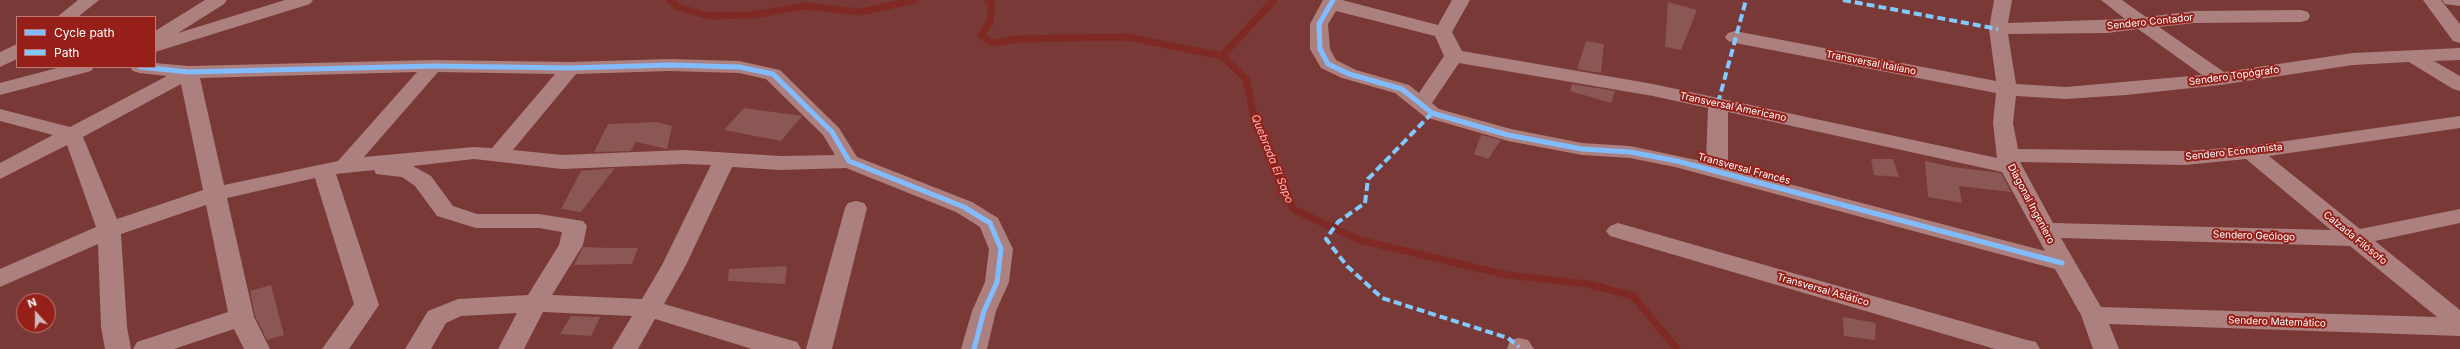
<!DOCTYPE html>
<html>
<head>
<meta charset="utf-8">
<style>
	body { margin:0 }
	#map { position:relative; width:2460px; height:349px; overflow:hidden; background:#793936; font-family:Inter,sans-serif }
	canvas { display:block }
	.legend { position:absolute; left:16px; top:16px; width:140px; height:52px; box-sizing:border-box; background:#962019; border:1px solid #c07975; margin:0; padding:5px 7px; list-style:none; font-size:12px; color:#fff }
	.legend li { display:flex; align-items:center; gap:8px; height:20px }
	.legend b { width:20px; border:1px solid #c07975 }
	.north { position:absolute; left:16px; top:293px; width:40px; height:40px; box-sizing:border-box; background:#962019; border:1px solid #c07975; border-radius:50%; rotate:339deg; font-size:11px; font-weight:700; line-height:16px; text-align:center; color:#fff }
	.north::after { content:''; display:block; margin:auto; width:14px; height:18px; background:#d0bab9; clip-path:polygon(50% 0,100% 100%,50% 72%,0 100%) }
</style>
</head>
<body>
<div id="map">
<canvas width="2460" height="349"></canvas>
<ul class="legend">
<li><b style="height:5px;background:#80bcff"></b>Cycle path</li>
<li><b style="height:5px;background:#80caff"></b>Path</li>
</ul>
<div class="north">N</div>
</div>
<script>
const ctx = document.querySelector('canvas').getContext('2d');
ctx.lineJoin = 'round';
const poly = rows => new Path2D(rows.map(r => 'M' + r).join(''));
function strokePath(path, color, width, dash) { ctx.strokeStyle = color; ctx.lineWidth = width; ctx.lineCap = dash ? 'butt' : 'round'; ctx.setLineDash(dash || []); ctx.stroke(path); }
function fill(path, color) { ctx.fillStyle = color; ctx.fill(path, 'evenodd'); }
function label(font, color, halo, rows, align = 'center') {
  ctx.font = font + ' Inter,sans-serif'; ctx.lineWidth = 4; ctx.setLineDash([]); ctx.textBaseline = 'middle'; ctx.strokeStyle = halo; ctx.fillStyle = color; for (const [text, x, y, turn = 0] of rows) {
    ctx.save(); ctx.translate(x, y); ctx.rotate((+turn || 0) * Math.PI / 180); ctx.textAlign = isNaN(turn) ? turn : align; if (halo) ctx.strokeText(text, 0, 0); ctx.fillText(text, 0, 0); ctx.restore();
  }
}
strokePath(poly([
	[670,0,678,7,708,16,753,15,804,6,861,12,914,0],
	[988,0,992,2,990,22,981,35,991,43,1017,39,1127,37,1222,56,1246,79,1255,121,1293,209,1359,240,1507,275,1588,284,1633,296,1677,349],
	[1222,56,1274,0]
]), '#7f2924', 7);
fill(poly([
	[1668,2,1697,10,1681,50,1665,47],
	[1586,41,1604,44,1601,73,1577,69],
	[1572,84,1615,91,1611,103,1570,91],
	[744,108,802,116,781,141,724,130],
	[657,122,672,126,667,149,636,142,630,151,594,152,608,124],
	[1481,135,1501,140,1488,159,1474,154],
	[1871,159,1893,159,1899,177,1874,175],
	[1925,161,1953,167,2001,173,2011,192,1959,186,1962,203,1928,197],
	[615,168,581,212,561,209,581,171],
	[583,247,611,248,638,248,632,264,574,265],
	[787,266,785,284,728,281,729,269],
	[271,285,284,335,267,340,255,316,250,291],
	[571,316,600,317,591,336,560,334],
	[1843,317,1876,323,1875,340,1844,336]
]), '#8a5754');
fill(poly([
	[78,0,99,0,78,17,57,17,78,0],
	[205,0,227,0,224,4,178,33,285,0,313,0,310,4,155,52,155,31,205,0],
	[1323,0,1342,0,1438,25,1452,0,1470,0,1452,32,1462,51,1653,84,1997,158,1993,123,1996,93,1735,43,1728,41,1725,37,1728,33,1735,31,1996,81,1989,29,1994,0,2012,0,2008,23,2125,19,2101,0,2122,0,2146,17,2194,11,2301,10,2308,12,2310,16,2308,20,2301,22,2194,23,2159,27,2224,72,2353,53,2460,48,2460,60,2434,61,2460,76,2460,91,2453,89,2409,62,2353,65,2220,85,2126,95,2066,99,2016,96,2013,123,2018,149,2185,151,2251,146,2460,116,2460,128,2269,156,2360,229,2460,209,2460,223,2375,241,2460,310,2460,336,2109,324,2119,349,2093,349,2081,315,2055,269,1675,167,1630,158,1582,155,1508,141,1425,117,1395,93,1342,78,1321,68,1310,49,1310,24,1323,0],
	[1336,11,1435,36,1444,56,1419,93,1409,85,1356,70,1336,60,1330,49,1328,24,1336,11],
	[2138,29,2202,75,2066,87,2016,84,2008,34,2107,33,2138,29],
	[1459,63,1653,96,1708,108,1706,162,1630,146,1582,143,1511,129,1439,109,1432,103,1459,63],
	[1728,112,2002,172,2045,251,1728,168,1728,112],
	[2246,159,2331,230,2053,223,2020,162,2185,165,2246,159],
	[2061,238,2350,246,2437,317,2101,307,2061,238],
	[2423,0,2441,0,2460,24,2460,43,2453,41,2423,0],
	[2442,0,2460,0,2460,6,2445,4,2442,0],
	[17,44,17,59,0,67,0,52,17,44],
	[669,59,739,61,780,70,839,128,857,157,972,202,998,218,1013,249,1009,282,996,311,987,349,961,349,972,311,985,282,989,249,980,227,956,212,846,168,781,170,732,167,686,265,664,304,797,342,801,349,752,349,655,319,638,349,612,349,632,316,543,312,524,349,498,349,517,313,461,316,446,323,431,349,405,349,428,311,458,299,528,295,559,245,562,232,539,228,476,228,437,216,415,186,402,177,376,174,374,170,336,174,379,305,349,349,322,349,354,304,315,178,227,198,254,317,270,349,244,349,234,329,174,349,133,349,137,342,228,312,206,205,121,234,127,327,131,349,105,349,101,327,98,244,0,287,0,269,96,227,67,145,0,179,0,163,53,135,0,121,0,109,70,127,167,76,140,73,133,71,130,67,155,67,155,63,189,66,433,60,570,62,669,59],
	[669,71,739,73,766,79,823,135,835,155,781,156,684,150,562,155,513,150,576,74,669,71],
	[417,72,338,161,224,185,200,78,417,72],
	[438,72,555,74,492,148,474,147,364,157,438,72],
	[181,84,203,190,117,219,83,137,181,84],
	[474,159,562,169,684,164,711,165,662,265,642,299,552,295,583,245,587,226,583,221,539,214,477,214,453,206,431,176,413,166,474,159],
	[61,67,94,67,91,71,0,95,0,83,61,67],
	[856,201,864,203,867,208,832,349,806,349,845,208,848,203,856,201],
	[1618,223,2027,340,2036,342,2040,349,1995,349,1610,236,1606,231,1610,226,1618,223],
	[1519,338,1528,340,1534,349,1507,349,1510,340,1519,338]
]), '#ab807f');
strokePath(poly([
	[1843,0,1998,29],
	[1718,103,1746,0],
	[1432,113,1368,179,1365,203,1338,222,1326,239,1347,266,1382,298,1508,338,1519,347]
]), '#80caff', 4, [8, 4]);
strokePath(poly([
	[1333,0,1319,24,1320,49,1328,64,1349,74,1402,89,1432,113,1508,135,1582,149,1630,152,1677,161,2062,263],
	[140,67,189,72,433,66,570,68,669,65,739,67,773,74,832,132,849,161,964,207,990,223,1001,249,997,282,984,311,974,349]
]), '#80bcff', 5);
label('10px', '#fff', '#962019', [
	["Sendero Contador",2150,22,-6],
	["Transversal Italiano",1871,63,11],
	["Sendero Topógrafo",2234,76,-8],
	["Transversal Americano",1733,107,12],
	["Sendero Economista",2234,152,-6],
	["Transversal Francés",1744,169,15],
	["Diagonal Ingeniero",2031,204,62],
	["Sendero Geólogo",2254,236,2],
	["Calzada Filósofo",2355,238,39],
	["Transversal Asiático",1823,290,16],
	["Sendero Matemático",2277,322,2]
]);
label('italic 11px', '#f7bbb9', '#962019', [
	["Quebrada El Sapo",1272,159,68]
]);
</script>
</body>
</html>
